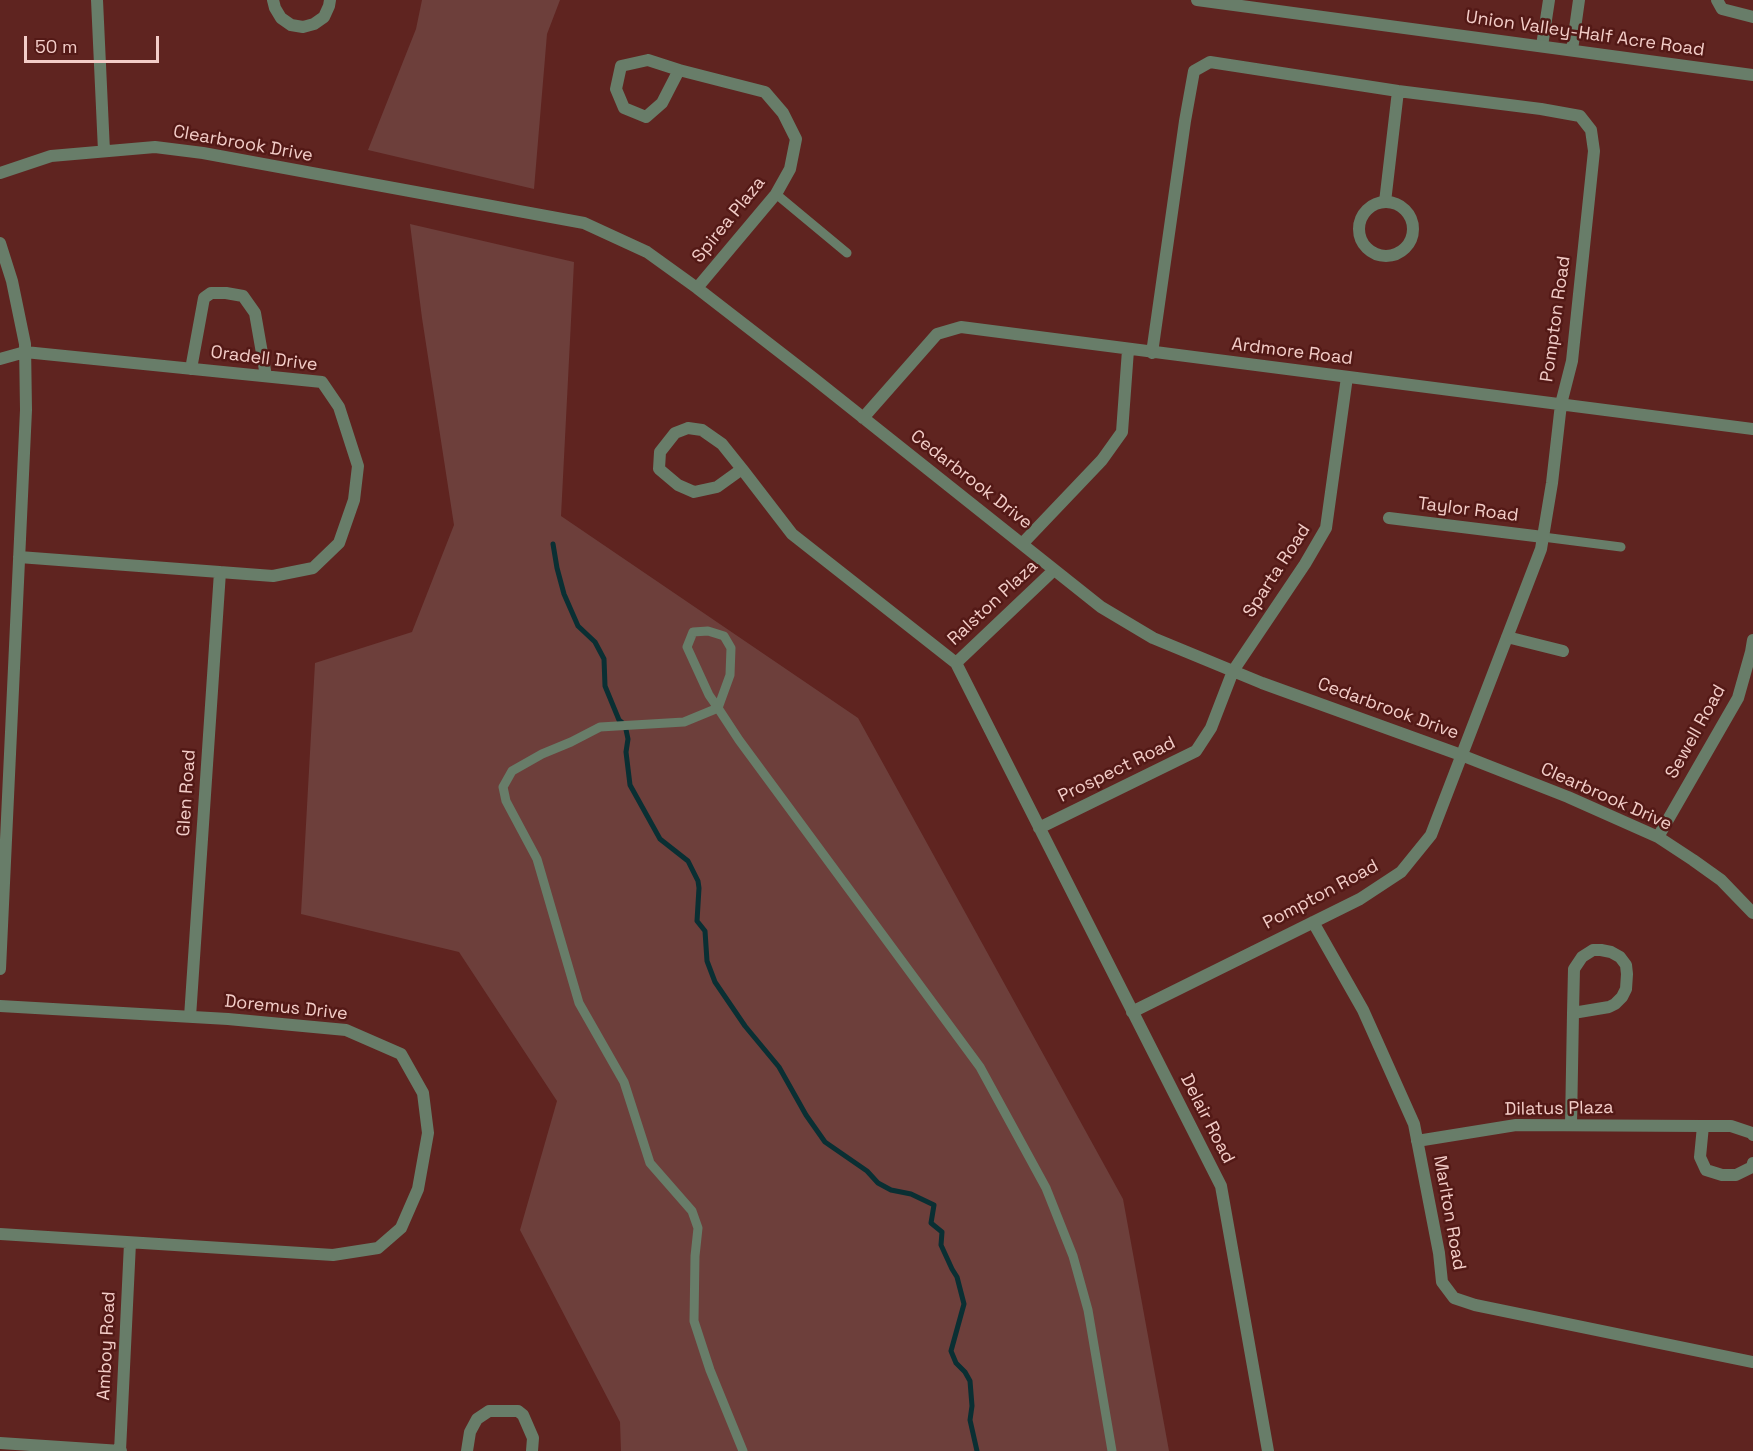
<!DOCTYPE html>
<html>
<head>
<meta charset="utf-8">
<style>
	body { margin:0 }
	#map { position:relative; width:1753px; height:1451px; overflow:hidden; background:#5f2420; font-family:"Space Grotesk",sans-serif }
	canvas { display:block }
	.scale { position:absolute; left:24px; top:36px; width:135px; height:27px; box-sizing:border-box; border:3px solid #f3cdc8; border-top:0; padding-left:8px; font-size:18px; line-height:21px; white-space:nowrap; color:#f3cdc8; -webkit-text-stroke:4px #531916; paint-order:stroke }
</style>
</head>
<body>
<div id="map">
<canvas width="1753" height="1451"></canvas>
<div class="scale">50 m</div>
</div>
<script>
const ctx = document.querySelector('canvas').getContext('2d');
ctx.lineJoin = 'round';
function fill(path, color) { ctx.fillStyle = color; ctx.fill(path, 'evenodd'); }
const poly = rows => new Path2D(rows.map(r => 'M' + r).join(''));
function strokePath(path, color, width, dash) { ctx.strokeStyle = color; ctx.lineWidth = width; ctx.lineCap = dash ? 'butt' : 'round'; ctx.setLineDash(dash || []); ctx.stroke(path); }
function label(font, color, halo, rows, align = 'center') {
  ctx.font = font + ' "Space Grotesk",sans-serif'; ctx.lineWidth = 5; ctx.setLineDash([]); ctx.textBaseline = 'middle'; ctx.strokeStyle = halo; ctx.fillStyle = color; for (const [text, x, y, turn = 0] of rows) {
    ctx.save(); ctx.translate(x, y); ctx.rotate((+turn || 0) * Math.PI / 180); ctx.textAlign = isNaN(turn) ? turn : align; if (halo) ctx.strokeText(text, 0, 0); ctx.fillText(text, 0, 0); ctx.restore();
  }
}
fill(poly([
	[422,0,560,0,547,34,534,189,368,150,416,29],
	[410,224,574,262,561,516,858,718,1123,1199,1169,1451,621,1451,620,1422,520,1230,557,1101,459,952,301,914,315,663,412,632,454,525,422,318]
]), '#6d3f3b');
strokePath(poly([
	[553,544,557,568,564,594,578,626,595,642,604,659,605,686,619,720,625,725,628,739,626,752,630,785,660,839,688,861,698,881,699,888,697,921,705,931,707,961,715,982,745,1026,779,1067,806,1115,825,1142,867,1171,878,1183,891,1190,911,1194,934,1205,931,1223,942,1232,941,1245,952,1269,957,1277,964,1304,951,1351,956,1363,965,1372,970,1381,972,1406,970,1420,977,1451]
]), '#0a2f33', 5);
strokePath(poly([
	[776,194,847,253],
	[1543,537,1621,547],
	[743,1451,710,1370,694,1321,695,1256,698,1228,692,1211,650,1163,624,1082,579,1003,537,859,506,801,503,787,512,771,542,754,571,742,600,727,684,722,718,708,730,675,731,648,724,636,708,631,693,632,687,647,709,695,718,708,739,740,980,1067,1046,1188,1073,1256,1088,1310,1112,1451]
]), '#687d69', 9);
strokePath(poly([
	[97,0,104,151],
	[273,0,275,8,281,18,291,25,303,27,314,24,324,17,329,6,330,0],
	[1717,0,1722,9,1753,17],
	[1542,46,1549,0],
	[1572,50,1579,0],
	[648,60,679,70,662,103,646,117,624,108,616,89,621,66,648,60],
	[679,70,765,92,783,113,796,139,790,169,776,194,697,288],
	[0,173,51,156,155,147,203,153,584,223,647,252,697,288,812,377,1101,607,1153,638,1262,683,1461,755,1568,797,1658,837,1693,860,1721,880,1753,913],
	'1359 229a27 27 0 1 1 54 0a27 27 0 1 1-54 0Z',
	[1385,202,1398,91],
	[0,243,12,281,25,344,26,410,0,969],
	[0,359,25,352,322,382,339,407,358,466,354,500,339,543,313,568,273,576,19,557],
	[191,369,204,298,211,293,226,293,243,296,255,313,266,376],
	[863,418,937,334,961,327,1753,429],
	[688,428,702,430,722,444,742,469,717,487,694,492,678,485,659,469,660,452,675,433,688,428],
	[742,469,792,534,956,663,1221,1186,1268,1451],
	[1389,518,1543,537],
	[1022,544,1102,460,1122,432,1128,350],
	[1507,637,1563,651],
	[956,663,1054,570],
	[1039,828,1196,751,1211,728,1233,671,1305,564,1326,528,1347,377],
	[1658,837,1738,698,1751,652,1753,640],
	[1313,922,1363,1010,1414,1124,1439,1253,1442,1282,1454,1298,1475,1305,1753,1362],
	[0,1006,228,1019,346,1030,401,1054,423,1093,428,1133,418,1189,401,1228,378,1248,333,1255,0,1234],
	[1132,1012,1360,899,1401,872,1431,835,1541,549,1552,483,1561,404,1572,361,1594,151,1591,130,1580,116,1541,109,1398,91,1210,62,1194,71,1185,121,1152,353],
	[190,1017,220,572],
	[1571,1125,1573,1013,1574,969,1582,957,1593,950,1601,950,1611,952,1620,957,1626,965,1627,974,1626,989,1622,997,1615,1004,1609,1007,1573,1013],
	[1753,1135,1752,1133,1731,1126,1703,1126,1700,1157,1706,1170,1722,1175,1736,1175,1752,1167,1753,1163],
	[1417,1141,1516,1125,1703,1126],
	[0,1443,121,1451],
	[120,1451,130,1243],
	[467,1451,470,1432,477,1419,489,1411,518,1411,523,1415,533,1438,532,1451]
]), '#687d69', 12);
strokePath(poly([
	[1197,0,1753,75]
]), '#687d69', 12);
label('18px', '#f3cdc8', '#531916', [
	["Union Valley-Half Acre Road",1585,34,8],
	["Clearbrook Drive",243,144,10],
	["Spirea Plaza",729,220,-51],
	["Pompton Road",1556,319,-82],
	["Ardmore Road",1292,352,7],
	["Oradell Drive",264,359,7],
	["Cedarbrook Drive",971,480,38],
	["Taylor Road",1468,510,7],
	["Sparta Road",1277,571,-57],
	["Ralston Plaza",993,603,-43],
	["Cedarbrook Drive",1388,709,20],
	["Sewell Road",1696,732,-61],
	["Prospect Road",1117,770,-26],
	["Glen Road",187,793,-86],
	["Clearbrook Drive",1606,797,24],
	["Pompton Road",1321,895,-28],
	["Doremus Drive",286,1008,6],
	["Dilatus Plaza",1559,1109,-1],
	["Delair Road",1207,1119,63],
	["Marlton Road",1449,1213,80],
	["Amboy Road",107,1346,-87]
]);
</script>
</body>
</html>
